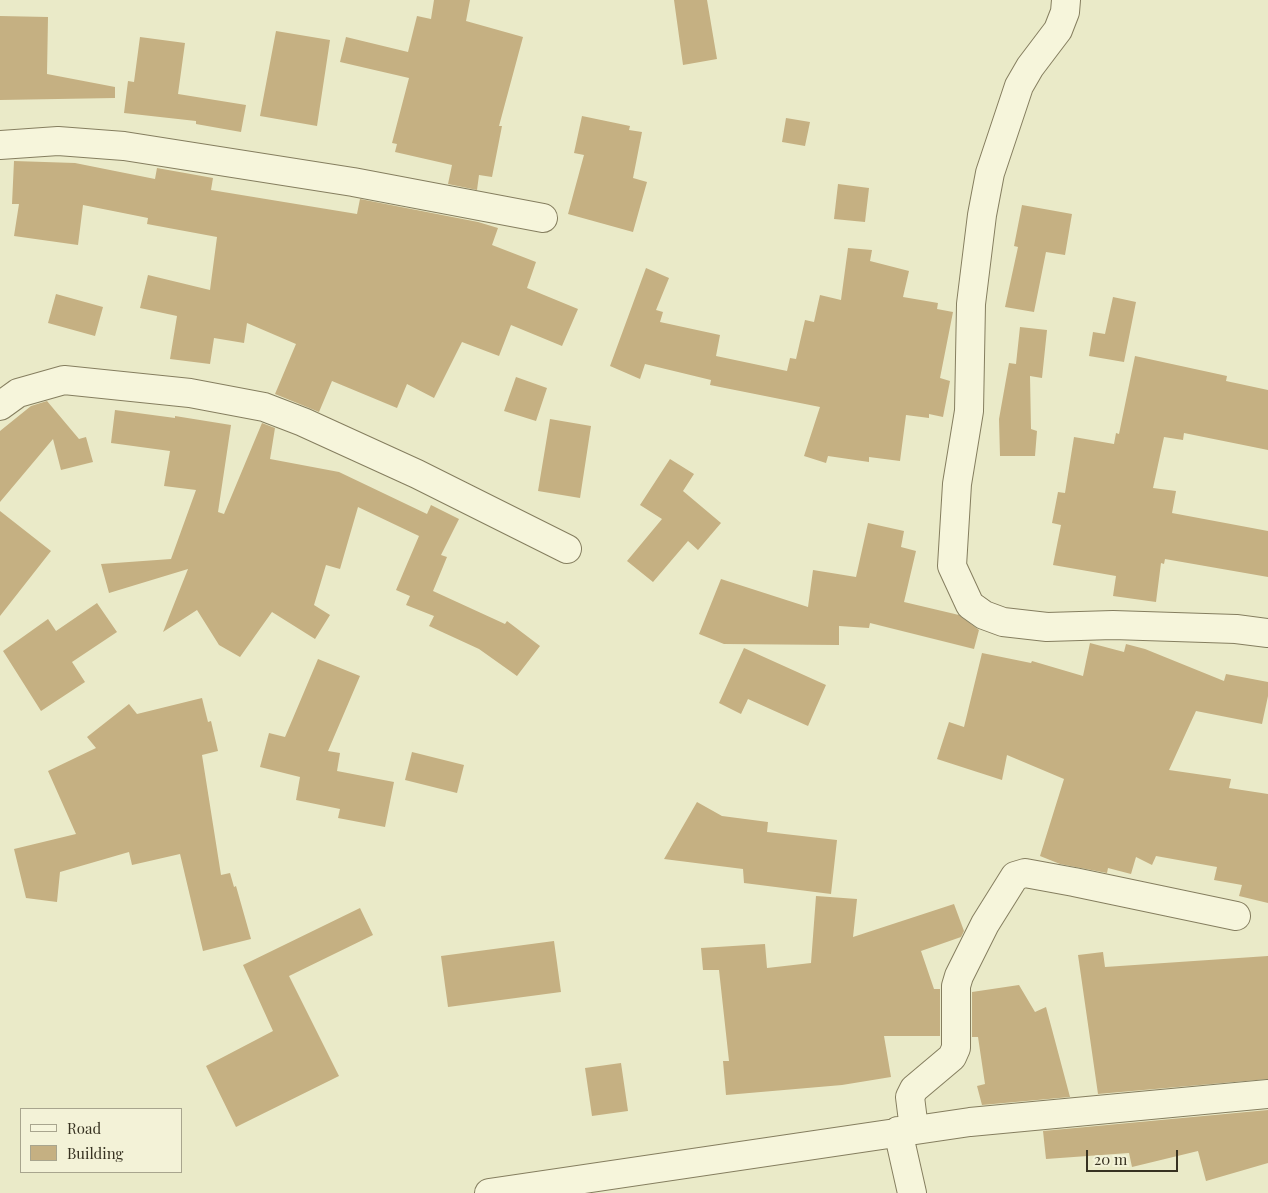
<!DOCTYPE html>
<html>
<head>
<meta charset="utf-8">
<style>
	body { margin:0 }
	#map { position:relative; width:1268px; height:1193px; overflow:hidden; background:#eaeac8; font-family:"Playfair Display",serif }
	canvas { display:block }
	.legend { position:absolute; left:20px; top:1108px; width:162px; height:65px; box-sizing:border-box; background:#f3f2d7; border:1px solid #a8a58e; margin:0; padding:6px 9px; list-style:none; font-size:15px; color:#373221 }
	.legend li { display:flex; align-items:center; gap:10px; height:25px }
	.legend b { width:25px; border:1px solid #a8a58e }
	.scale { position:absolute; left:1086px; top:1150px; width:92px; height:22px; box-sizing:border-box; border:2px solid #373221; border-top:0; padding-left:6px; font-size:15px; line-height:18px; white-space:nowrap; color:#373221; -webkit-text-stroke:4px #f3f2d7; paint-order:stroke }
</style>
</head>
<body>
<div id="map">
<canvas width="1268" height="1193"></canvas>
<ul class="legend">
<li><b style="height:6px;background:#f6f5db"></b>Road</li>
<li><b style="height:14px;background:#c5b082"></b>Building</li>
</ul>
<div class="scale">20 m</div>
</div>
<script>
const ctx = document.querySelector('canvas').getContext('2d');
ctx.lineJoin = 'round';
function fill(path, color) { ctx.fillStyle = color; ctx.fill(path, 'evenodd'); }
const poly = rows => new Path2D(rows.map(r => 'M' + r).join(''));
function strokePath(path, color, width, dash) { ctx.strokeStyle = color; ctx.lineWidth = width; ctx.lineCap = dash ? 'butt' : 'round'; ctx.setLineDash(dash || []); ctx.stroke(path); }
fill(poly([
	[434,0,470,0,466,21,523,37,499,126,502,126,492,177,479,175,477,190,448,184,452,165,395,152,397,144,392,143,409,78,340,62,346,37,408,52,417,16,431,19],
	[674,0,707,0,717,59,683,65],
	[0,16,48,17,47,74,115,87,115,98,0,100],
	[276,31,330,40,317,126,260,116],
	[140,37,185,43,178,94,246,105,241,132,196,124,196,121,124,113,128,81,134,82],
	[582,116,630,126,629,130,642,132,633,178,647,182,633,232,568,214,584,155,574,153],
	[786,118,810,122,805,146,782,142],
	[14,161,75,163,155,179,157,168,213,178,211,190,357,214,360,199,478,222,498,228,492,245,536,262,527,288,578,309,562,346,511,325,499,356,462,342,434,398,407,384,397,408,332,381,319,412,275,394,296,344,247,323,244,343,214,338,210,364,170,359,177,316,140,308,148,275,210,290,217,237,147,224,148,218,83,205,78,245,14,236,19,204,12,204],
	[838,184,869,188,865,222,834,219],
	[1022,205,1072,214,1065,255,1046,252,1034,312,1005,307,1018,247,1014,246],
	[848,248,872,250,870,261,909,271,903,297,938,303,937,309,953,312,940,378,950,381,943,417,929,414,929,418,906,415,900,461,869,457,869,462,828,456,826,463,804,456,820,407,710,385,711,380,645,364,640,379,610,366,646,268,669,278,656,310,663,312,660,322,720,335,716,356,787,371,790,358,796,359,805,320,814,322,820,295,841,300],
	[56,294,103,307,95,336,48,323],
	[1113,297,1136,302,1124,362,1089,356,1093,332,1105,334],
	[1020,327,1047,330,1042,378,1030,376,1031,429,1037,431,1035,456,1000,456,999,419,1009,363,1016,364],
	[1135,356,1227,376,1226,381,1268,390,1268,450,1184,433,1183,440,1164,437,1153,488,1176,491,1172,513,1268,531,1268,577,1165,559,1164,564,1161,563,1156,602,1113,596,1116,576,1053,565,1061,525,1052,523,1058,492,1065,493,1074,437,1114,444,1116,433,1119,434],
	[516,377,547,388,536,421,504,411],
	[47,401,79,439,86,437,93,462,61,470,53,439,0,502,0,431,31,406],
	[115,410,175,418,175,416,231,425,218,512,224,514,262,423,275,428,270,459,339,472,427,514,431,505,459,519,441,555,447,557,433,591,505,624,507,621,540,646,517,676,479,649,429,626,434,616,406,605,410,596,396,590,419,536,358,507,340,569,326,565,314,605,330,615,315,639,272,612,240,657,219,645,197,610,163,632,188,569,109,593,101,564,171,559,196,490,164,486,170,451,111,443],
	[550,419,591,426,580,498,538,491],
	[670,459,694,474,683,491,721,523,698,550,688,541,653,582,627,561,662,519,640,505],
	[0,511,51,551,0,616],
	[868,523,904,531,901,547,916,551,904,602,959,615,979,630,974,649,870,623,869,628,839,626,839,645,724,644,699,634,721,579,808,607,813,570,856,577],
	[97,603,117,632,72,662,85,682,41,711,3,651,48,619,56,631],
	[1090,643,1124,652,1126,644,1145,649,1224,681,1226,674,1268,682,1268,696,1262,724,1196,711,1169,770,1231,779,1229,788,1268,794,1268,903,1239,896,1242,885,1214,880,1217,867,1156,856,1152,865,1136,857,1131,874,1108,868,1107,873,1060,864,1040,856,1064,779,1007,755,1002,780,937,759,949,722,964,727,982,653,1031,663,1032,661,1083,676],
	[744,648,826,685,808,726,748,699,741,714,719,703],
	[318,659,360,676,328,751,340,753,337,771,394,782,385,827,338,818,340,809,296,800,300,777,260,767,269,733,285,737],
	[202,698,208,722,211,721,218,751,202,755,221,875,230,873,234,887,236,886,251,939,203,951,180,854,132,865,129,852,60,872,57,902,26,898,14,849,76,834,48,771,96,748,87,737,129,704,137,714],
	[412,752,464,765,457,793,405,780],
	[697,802,722,816,768,822,767,832,837,840,831,894,744,883,743,869,664,859],
	[816,896,857,899,853,937,954,904,964,931,961,937,921,951,934,989,940,989,940,1036,884,1036,891,1077,842,1085,726,1095,723,1061,729,1061,719,970,703,970,701,948,765,944,767,968,811,963],
	[360,908,373,935,289,976,339,1076,236,1127,206,1066,273,1031,243,965],
	[554,941,561,992,448,1007,441,956],
	[1103,952,1105,967,1268,956,1268,1079,1098,1094,1078,955],
	[1019,985,1035,1012,1046,1007,1070,1097,982,1105,977,1086,985,1084,978,1037,972,1037,972,992],
	[621,1063,628,1111,592,1116,585,1068],
	[1268,1110,1268,1163,1206,1181,1198,1151,1132,1167,1129,1153,1046,1159,1043,1131]
]), '#c5b082');
const minor = poly([
	[1066,0,1065,12,1058,30,1030,67,1019,86,990,173,982,215,971,304,969,411,957,484,952,566,970,605,984,615,1003,622,1047,627,1113,625,1236,629,1268,633],
	[0,145,58,141,124,146,353,182,543,218],
	[0,406,18,393,64,380,190,393,264,407,303,422,417,474,567,549],
	[914,1129,910,1097,914,1089,952,1057,956,1048,956,986,959,976,985,924,1015,876,1025,873,1074,882,1236,916],
	[898,1131,912,1193],
	[489,1193,970,1122,1268,1094]
]);
strokePath(minor, '#857e5f', 30);
strokePath(minor, '#f6f5db', 28);
</script>
</body>
</html>
